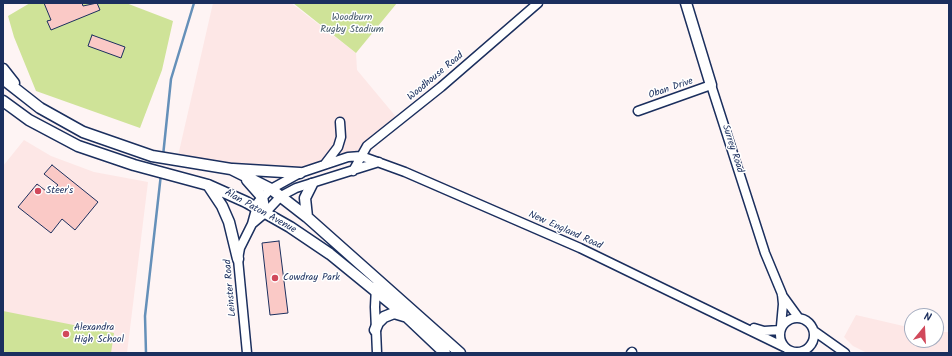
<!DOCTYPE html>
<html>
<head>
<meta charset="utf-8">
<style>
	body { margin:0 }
	#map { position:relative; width:952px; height:356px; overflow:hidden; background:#fef4f4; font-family:Kalam,sans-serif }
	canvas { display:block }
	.frame { position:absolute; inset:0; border:4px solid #1b2f5e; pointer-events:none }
	.north { position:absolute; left:904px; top:308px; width:40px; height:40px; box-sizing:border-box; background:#fff; border:1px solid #a4acbf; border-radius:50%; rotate:18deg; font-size:11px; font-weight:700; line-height:16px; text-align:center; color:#1b2f5e }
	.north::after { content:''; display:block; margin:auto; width:14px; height:18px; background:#d1495b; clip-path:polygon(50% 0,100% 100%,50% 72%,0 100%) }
</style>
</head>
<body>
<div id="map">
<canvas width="952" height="356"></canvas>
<div class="frame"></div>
<div class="north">N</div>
</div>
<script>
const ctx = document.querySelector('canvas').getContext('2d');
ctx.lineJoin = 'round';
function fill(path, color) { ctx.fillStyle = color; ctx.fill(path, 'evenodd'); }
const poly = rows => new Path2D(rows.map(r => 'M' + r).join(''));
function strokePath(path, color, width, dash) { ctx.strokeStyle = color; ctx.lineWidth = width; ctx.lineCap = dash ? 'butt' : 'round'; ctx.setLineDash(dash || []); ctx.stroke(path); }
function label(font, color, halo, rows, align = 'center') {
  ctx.font = font + ' Kalam,sans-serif'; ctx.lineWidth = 3; ctx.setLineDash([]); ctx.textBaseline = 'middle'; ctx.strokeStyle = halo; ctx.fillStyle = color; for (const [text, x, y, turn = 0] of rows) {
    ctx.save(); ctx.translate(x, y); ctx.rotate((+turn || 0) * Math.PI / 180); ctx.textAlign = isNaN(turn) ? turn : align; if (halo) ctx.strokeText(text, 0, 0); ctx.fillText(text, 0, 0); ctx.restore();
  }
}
fill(poly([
	[213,3,291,3,356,53,357,70,397,118,362,149,278,175,178,156],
	[24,140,51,156,94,172,148,182,127,353,3,353,3,166],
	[856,315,912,328,912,340,936,340,936,332,949,332,949,353,867,353,853,346,844,337]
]), '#fde7e6');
fill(poly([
	[30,3,126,3,173,21,162,70,140,128,36,91,14,37,8,16],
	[293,3,397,3,356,53],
	[3,311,114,333,111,353,3,353]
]), '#cfe398');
strokePath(poly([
	[163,156,171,79,194,3],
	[146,353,145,316,161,174]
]), '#6590b9', 2.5);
const building = poly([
	[44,3,82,3,83,6,97,3,100,10,51,30,47,21,51,20,44,3],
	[92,35,125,47,121,58,88,46,92,35],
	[52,165,98,202,75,230,62,219,51,233,18,207,37,184,50,194,58,185,44,174,52,165],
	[279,241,288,313,270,315,262,243,279,241]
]);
fill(building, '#fac9c6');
strokePath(building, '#1b2f5e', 1);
const minor = poly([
	[638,111,711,85,765,253,782,294,783,304,781,326],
	[325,164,338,147,341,137,340,122],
	[353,171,367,146,441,87,538,3],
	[252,224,265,213,281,196,296,188,379,162],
	[376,286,375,307,377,353],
	[782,295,798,317],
	'780 335a17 17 0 1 1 34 0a17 17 0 1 1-34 0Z',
	[754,328,764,331,780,330],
	[814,331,845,353],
	[247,353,238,259,240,248,252,224,258,202,271,189,300,173,348,157,361,156,405,172,580,248,784,347],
	[631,353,632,352]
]);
const major = poly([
	[686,3,711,85],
	[3,69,14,83],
	[3,79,40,108,83,132,152,156,231,169,271,189,307,217,460,353],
	[3,101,29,120,78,146,134,165,208,185,246,202,290,227,330,254,406,316,445,353],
	[233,169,300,173],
	[247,180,262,197,265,213],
	[208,185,222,206,229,222,238,259],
	[307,217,305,198,312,184],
	[375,330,378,323,384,317,394,313,404,316]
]);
strokePath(minor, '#1b2f5e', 11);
strokePath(major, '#1b2f5e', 13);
strokePath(minor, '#fff', 8);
strokePath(major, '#fff', 10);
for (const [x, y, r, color] of [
	[38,191,4,"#d1495b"],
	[275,278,4,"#d1495b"],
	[66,334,4,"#d1495b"]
]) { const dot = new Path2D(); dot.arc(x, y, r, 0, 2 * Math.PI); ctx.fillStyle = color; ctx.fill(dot); strokePath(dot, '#fff', 1.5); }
label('10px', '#485c6c', '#fff', [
	["Woodburn",352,18],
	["Rugby Stadium",352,30]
]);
label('10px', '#1b2f5e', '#fff', [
	["Woodhouse Road",436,77,-40],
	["Oban Drive",671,89,-19],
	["Surrey Road",732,149,72],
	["Alan Paton Avenue",260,212,29],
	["New England Road",565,231,24],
	["Leinster Road",231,288,-95]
]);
label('10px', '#1b2f5e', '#fff', [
	["Steer's",46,191],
	["Cowdray Park",283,278],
	["Alexandra",74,328],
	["High School",74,340]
], 'left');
</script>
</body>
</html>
